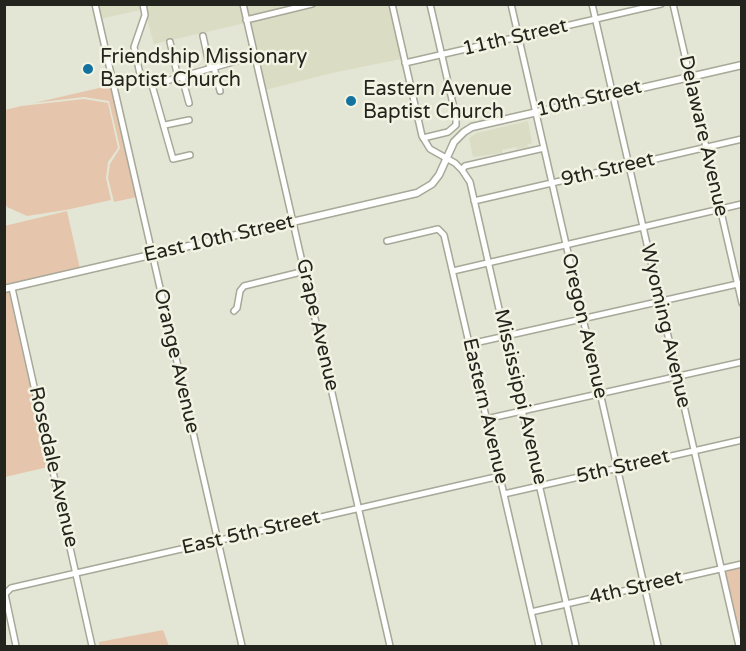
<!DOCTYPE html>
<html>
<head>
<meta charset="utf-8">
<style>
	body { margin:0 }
	#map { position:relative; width:746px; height:651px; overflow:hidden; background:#e4e6d5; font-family:"Varela Round",sans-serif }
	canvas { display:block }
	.frame { position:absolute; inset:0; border:6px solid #23241d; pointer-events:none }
</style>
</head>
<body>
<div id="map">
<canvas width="746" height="651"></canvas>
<div class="frame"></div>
</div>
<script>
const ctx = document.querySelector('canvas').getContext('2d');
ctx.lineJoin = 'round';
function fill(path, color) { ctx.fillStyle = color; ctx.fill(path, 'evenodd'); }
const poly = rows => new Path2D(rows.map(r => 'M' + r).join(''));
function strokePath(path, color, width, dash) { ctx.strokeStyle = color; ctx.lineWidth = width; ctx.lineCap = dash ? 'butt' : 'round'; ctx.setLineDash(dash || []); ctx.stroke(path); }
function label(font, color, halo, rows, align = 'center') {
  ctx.font = font + ' "Varela Round",sans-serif'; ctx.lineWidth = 5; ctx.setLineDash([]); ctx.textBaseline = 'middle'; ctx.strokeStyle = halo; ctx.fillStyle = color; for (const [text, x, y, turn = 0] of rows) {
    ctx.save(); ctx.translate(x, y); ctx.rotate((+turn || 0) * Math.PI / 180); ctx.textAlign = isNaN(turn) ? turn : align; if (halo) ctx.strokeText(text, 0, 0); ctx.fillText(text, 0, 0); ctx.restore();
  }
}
fill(poly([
	[93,5,389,5,401,59,332,73,261,91,245,23,154,44,144,9,96,20],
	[528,121,532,143,527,145,528,147,517,149,516,147,502,150,502,153,473,157,469,138,477,133]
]), '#dadcc4');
fill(poly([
	[112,85,137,197,114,202,108,178,110,164,120,148,109,101,84,97,34,103],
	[84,99,108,103,118,148,108,162,106,178,111,200,66,210,27,216,7,207,4,201,5,110,21,106],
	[67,211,80,269,5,286,4,226],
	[10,291,48,467,5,477,4,292],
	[741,566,741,646,724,574,727,570],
	[163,630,169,646,99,646,99,642]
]), '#e5c6ad');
const minor = poly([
	[95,4,242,646],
	[143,4,145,15,134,47,142,83,152,85,254,56],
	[243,4,390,646],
	[392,4,422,136,430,149,455,163,462,170,470,182,576,646],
	[511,4,658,646],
	[592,4,739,646],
	[673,4,742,303],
	[246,20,312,4],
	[203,36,210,68],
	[170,42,178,78],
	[405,63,661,4],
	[214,67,220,91],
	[182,77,189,103],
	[152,85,173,159,190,155],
	[165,125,189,120],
	[423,138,448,132,456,125,456,117,430,4],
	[462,170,465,166,544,148],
	[474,201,742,139],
	[387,241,438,229,444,235,539,646],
	[453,271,742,204],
	[12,288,92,646],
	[234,311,237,308,240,291,244,286,305,271],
	[470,344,742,283],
	[486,419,742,362],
	[504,494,742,440],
	[531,612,742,564],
	[16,646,5,594,11,588,500,476]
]);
const tertiary = poly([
	[4,289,417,193,432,184,439,175,454,142,464,132,472,127,742,65]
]);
strokePath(minor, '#a7a898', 8);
strokePath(tertiary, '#a7a898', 9);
strokePath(minor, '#fff', 5);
strokePath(tertiary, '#fff', 6);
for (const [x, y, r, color] of [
	[88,69,6,"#1472a0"],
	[351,101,6,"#1472a0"]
]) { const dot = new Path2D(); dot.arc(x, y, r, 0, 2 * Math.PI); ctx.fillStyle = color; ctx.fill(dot); strokePath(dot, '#f2f3e2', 2); }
label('20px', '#23241d', '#f2f3e2', [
	["11th Street",515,38,-13],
	["10th Street",589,99,-13],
	["Delaware Avenue",703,136,77],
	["9th Street",608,170,-13],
	["East 10th Street",219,239,-13],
	["Grape Avenue",317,325,77],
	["Oregon Avenue",584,326,77],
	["Wyoming Avenue",665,326,77],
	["Orange Avenue",176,361,77],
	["Mississippi Avenue",520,397,77],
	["Eastern Avenue",485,411,77],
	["Rosedale Avenue",53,467,77],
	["5th Street",623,467,-13],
	["East 5th Street",251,533,-13],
	["4th Street",636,588,-13]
]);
label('20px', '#23241d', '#f2f3e2', [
	["Friendship Missionary",100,58],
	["Baptist Church",100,81],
	["Eastern Avenue",363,90],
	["Baptist Church",363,113]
], 'left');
</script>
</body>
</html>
